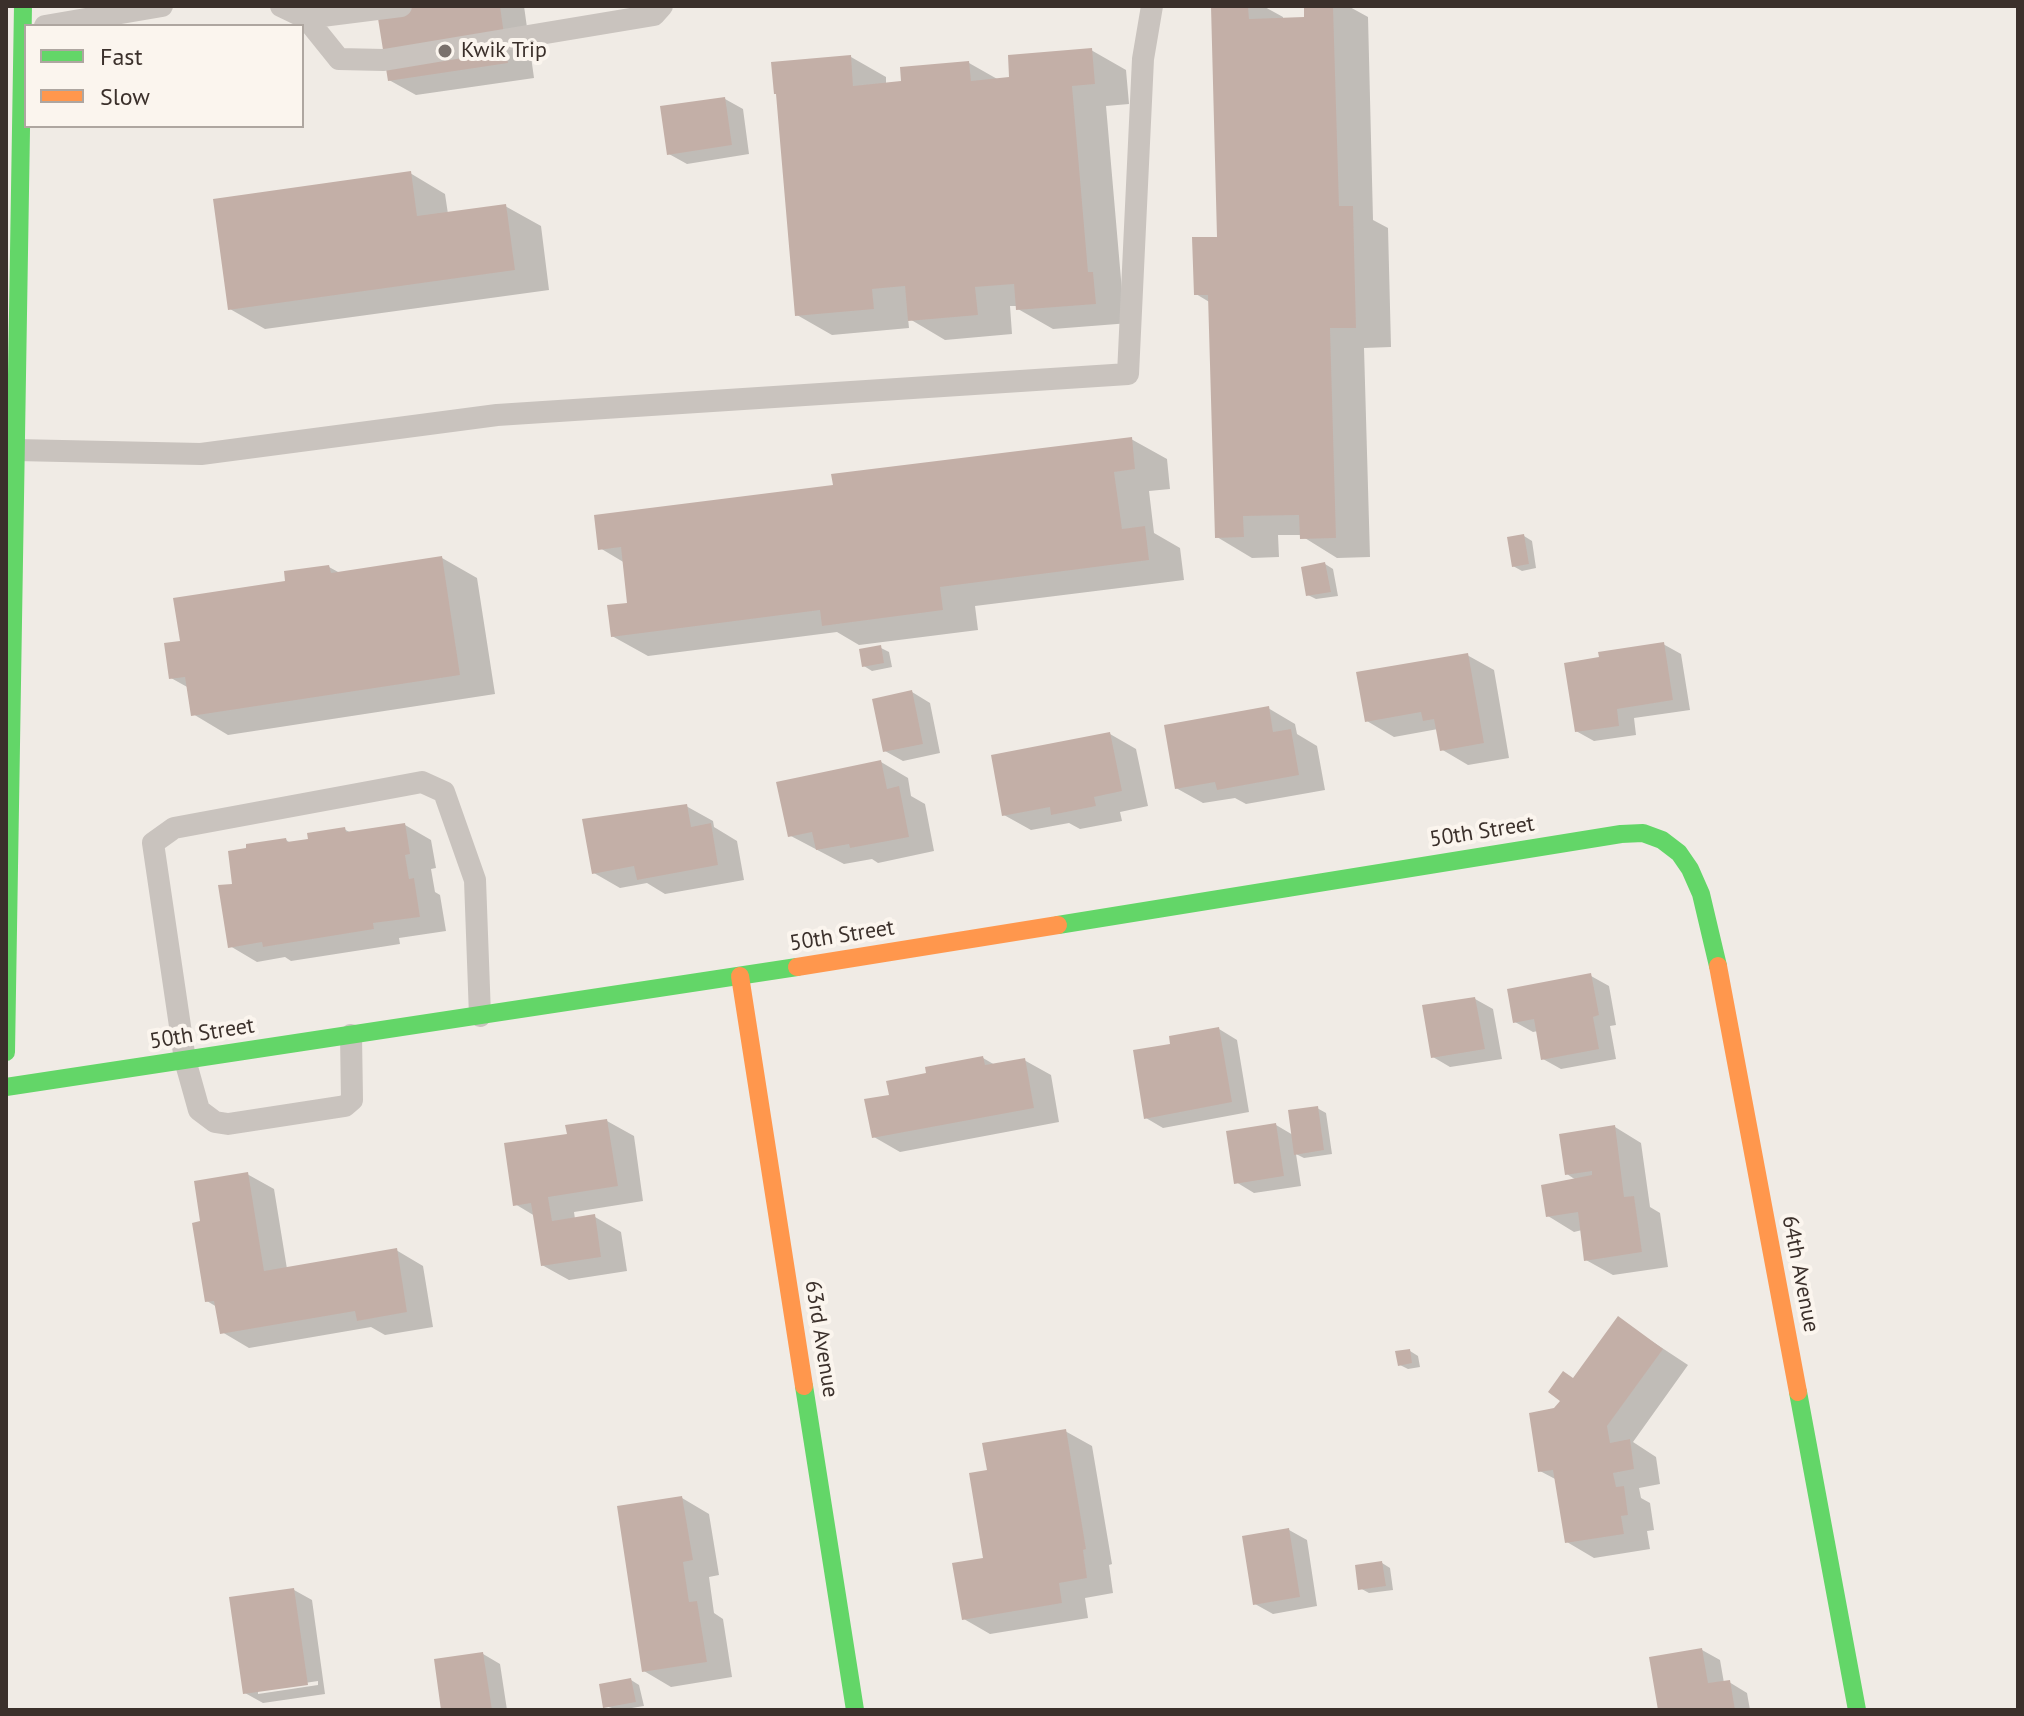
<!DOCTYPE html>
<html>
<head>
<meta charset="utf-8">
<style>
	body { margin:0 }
	#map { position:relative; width:2024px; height:1716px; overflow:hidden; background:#f0ebe5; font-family:"PT Sans",sans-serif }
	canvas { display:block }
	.frame { position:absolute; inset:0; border:8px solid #3b302b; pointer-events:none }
	.legend { position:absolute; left:24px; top:24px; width:280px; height:104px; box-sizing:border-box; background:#fbf5ee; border:2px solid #aea6a0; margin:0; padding:10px 14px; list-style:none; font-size:24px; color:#3b302b }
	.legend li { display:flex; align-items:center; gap:16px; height:40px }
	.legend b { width:40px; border:2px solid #aea6a0 }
</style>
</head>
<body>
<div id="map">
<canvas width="2024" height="1716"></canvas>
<div class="frame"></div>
<ul class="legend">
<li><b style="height:10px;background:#63d668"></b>Fast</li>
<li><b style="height:10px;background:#ff974d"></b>Slow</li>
</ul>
</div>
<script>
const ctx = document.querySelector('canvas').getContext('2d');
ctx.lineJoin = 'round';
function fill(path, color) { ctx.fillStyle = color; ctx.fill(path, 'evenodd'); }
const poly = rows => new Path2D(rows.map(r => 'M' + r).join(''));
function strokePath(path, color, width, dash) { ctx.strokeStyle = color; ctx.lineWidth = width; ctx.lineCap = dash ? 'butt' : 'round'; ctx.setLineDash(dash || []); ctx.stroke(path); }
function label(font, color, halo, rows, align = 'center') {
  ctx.font = font + ' "PT Sans",sans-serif'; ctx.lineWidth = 8; ctx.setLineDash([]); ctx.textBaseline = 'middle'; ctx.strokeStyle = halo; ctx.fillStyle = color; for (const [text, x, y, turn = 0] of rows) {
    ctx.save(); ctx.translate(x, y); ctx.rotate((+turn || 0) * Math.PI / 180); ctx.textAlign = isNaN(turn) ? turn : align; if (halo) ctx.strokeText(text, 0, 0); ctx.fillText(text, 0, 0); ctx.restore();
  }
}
fill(poly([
	[378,6,524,6,534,78,416,95,389,80],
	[1213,6,1263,6,1283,17,1283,20,1306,19,1306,6,1348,6,1368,17,1373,220,1388,228,1391,347,1364,348,1370,557,1337,558,1300,535,1278,535,1279,557,1252,558,1217,537,1211,303,1196,294,1219,239],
	[1091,50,1126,70,1129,104,1106,106,1122,291,1130,323,1053,329,1018,309,1018,306,1010,306,1012,334,945,340,908,318,909,328,832,335,797,315,851,57,886,77,886,85,904,83,969,63,999,80,1012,79],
	[725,99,743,109,749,154,687,164,669,154],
	[410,173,445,194,448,214,505,206,541,226,549,290,265,329,230,309],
	[1131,439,1167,459,1170,489,1149,491,1154,533,1180,548,1184,580,975,606,978,630,859,645,837,632,648,656,612,636,630,605,625,563,600,548,835,487],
	[1524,536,1532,541,1536,568,1522,571,1513,566],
	[442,558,477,578,495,694,228,735,193,714,189,688,171,678,182,643,329,567,340,573],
	[1325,564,1333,569,1338,596,1316,599,1308,595],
	[1663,644,1681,654,1690,710,1634,718,1636,735,1594,741,1576,731],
	[881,648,889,652,892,667,872,671,864,666],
	[1467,655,1494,670,1509,758,1468,765,1441,749,1438,729,1394,737,1367,721],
	[912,692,930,703,940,753,903,761,885,751],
	[1268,708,1295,724,1297,734,1317,746,1325,790,1246,804,1235,798,1203,803,1176,788],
	[1110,734,1136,749,1148,806,1120,812,1122,821,1080,829,1069,823,1031,830,1004,815],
	[881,762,908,778,911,796,925,804,934,851,878,863,872,859,844,864,789,835],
	[686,806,713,821,714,827,737,841,744,880,665,894,647,883,620,888,594,873,585,821],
	[405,825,431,840,436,868,431,869,435,892,440,895,446,931,399,938,400,944,291,961,285,957,257,962,230,946,235,885,286,840,292,844,344,829,351,833],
	[1591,976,1609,986,1616,1025,1610,1026,1616,1059,1561,1069,1543,1059,1538,1031,1533,1032,1515,1022],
	[1475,999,1493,1009,1502,1059,1450,1067,1433,1057],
	[1219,1029,1237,1040,1249,1112,1163,1128,1146,1118,1172,1045],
	[983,1058,995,1065,1024,1060,1051,1075,1059,1122,900,1152,874,1137,891,1096,928,1074],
	[1317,1108,1326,1113,1332,1154,1304,1158,1296,1154,1301,1186,1254,1193,1236,1182,1276,1125,1293,1135],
	[607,1121,634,1136,643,1201,574,1212,575,1219,595,1217,621,1232,627,1271,569,1280,542,1265,535,1216,515,1204,569,1135],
	[1615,1127,1641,1143,1650,1207,1660,1213,1668,1267,1613,1275,1586,1260,1582,1230,1574,1232,1548,1216,1576,1180,1567,1174],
	[247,1174,274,1189,287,1269,396,1250,423,1266,433,1327,385,1335,371,1327,249,1348,222,1332,217,1307,207,1301,203,1223],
	[1618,1319,1688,1365,1633,1442,1656,1457,1660,1484,1639,1488,1641,1498,1650,1503,1654,1530,1647,1531,1650,1549,1594,1558,1567,1542,1557,1480,1540,1471,1555,1410],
	[1410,1351,1418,1356,1420,1367,1408,1369,1400,1365],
	[1065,1431,1092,1446,1112,1564,1109,1565,1113,1593,1085,1598,1088,1618,990,1634,964,1619,985,1560],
	[682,1498,709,1514,719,1575,709,1577,714,1613,723,1619,732,1677,671,1687,644,1671],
	[1289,1530,1307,1540,1317,1606,1273,1614,1255,1604],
	[1382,1563,1390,1568,1393,1590,1369,1593,1360,1588],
	[294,1590,312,1600,325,1694,263,1703,245,1693],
	[318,1681,318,1685,258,1694,258,1690],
	[1702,1650,1720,1660,1724,1683,1729,1682,1747,1693,1750,1710,1660,1710],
	[483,1654,500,1664,507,1710,443,1710],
	[631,1680,639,1685,644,1706,619,1710,605,1706]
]), '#0003');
fill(poly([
	[376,6,500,6,508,63,388,81],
	[1211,6,1248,6,1249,19,1304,17,1304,6,1333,6,1339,206,1353,206,1356,328,1330,328,1336,538,1300,539,1299,515,1243,516,1244,537,1215,538,1208,295,1194,295,1192,237,1217,237],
	[1092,48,1095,84,1072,86,1088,272,1093,272,1096,304,1016,310,1014,284,975,287,978,315,908,321,905,286,872,289,874,309,795,316,776,94,774,94,771,62,851,55,853,86,901,81,900,67,969,61,971,81,1009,77,1008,55],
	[725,97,732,145,667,155,660,106],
	[411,171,417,216,506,204,515,270,228,310,213,199],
	[1132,437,1135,469,1114,472,1122,529,1145,526,1149,560,940,587,943,610,822,626,820,610,611,637,607,605,627,603,621,547,598,550,594,515,833,485,831,474],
	[1524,534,1529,564,1512,567,1507,537],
	[442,556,460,675,191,716,185,677,169,679,164,643,180,641,173,598,285,581,284,571,329,565,331,573],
	[1325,562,1331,592,1306,596,1301,567],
	[1664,642,1673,700,1617,709,1619,726,1575,732,1564,663,1599,657,1598,652],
	[881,645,884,663,862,667,859,649],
	[1468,653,1484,743,1440,751,1434,719,1423,721,1421,712,1365,722,1356,672],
	[912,690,923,744,883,752,872,699],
	[1269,706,1273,732,1291,729,1299,775,1217,790,1215,782,1175,789,1164,725],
	[1110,732,1122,791,1094,797,1096,806,1051,815,1050,807,1002,816,991,755],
	[881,760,887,789,899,786,909,837,850,848,849,844,816,850,812,832,788,837,776,782],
	[687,804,691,827,711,823,718,865,637,880,634,866,592,874,582,819],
	[405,823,410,854,405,855,409,879,414,878,420,917,373,923,374,929,263,947,262,942,228,948,218,885,232,884,228,851,246,848,246,844,286,838,287,842,308,839,307,833,345,827,346,832],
	[1591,973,1599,1015,1593,1017,1599,1049,1541,1060,1534,1019,1513,1023,1507,989],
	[1475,997,1485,1049,1431,1058,1422,1005],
	[1219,1027,1232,1102,1144,1119,1133,1050,1170,1044,1169,1036],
	[983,1056,985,1065,1025,1058,1034,1108,872,1138,864,1099,889,1095,886,1081,926,1073,925,1067],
	[1318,1106,1324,1150,1294,1155,1288,1110],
	[607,1119,618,1186,548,1197,552,1221,595,1214,601,1257,541,1266,531,1203,513,1206,504,1143,567,1134,565,1125],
	[1276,1123,1284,1176,1234,1184,1226,1131],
	[1615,1125,1624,1197,1634,1196,1642,1252,1584,1261,1578,1212,1546,1217,1541,1185,1592,1175,1592,1171,1565,1175,1559,1134],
	[248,1172,264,1271,397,1248,407,1312,357,1321,355,1311,220,1334,214,1301,205,1302,192,1223,200,1221,194,1181],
	[1618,1316,1663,1349,1607,1426,1610,1443,1630,1439,1634,1469,1613,1473,1616,1487,1624,1486,1628,1515,1621,1516,1624,1534,1565,1543,1553,1470,1538,1472,1529,1413,1554,1408,1560,1401,1548,1392,1563,1371,1573,1378],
	[1410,1349,1412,1363,1398,1366,1395,1351],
	[1066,1429,1086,1549,1083,1550,1087,1578,1059,1583,1062,1603,962,1620,952,1563,983,1558,969,1473,987,1470,982,1443],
	[682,1496,693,1560,683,1562,689,1602,697,1601,707,1662,642,1672,617,1506],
	[1289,1528,1300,1597,1253,1605,1242,1536],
	[1382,1561,1386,1586,1358,1590,1355,1565],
	[294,1588,308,1685,243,1694,229,1597],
	[1702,1648,1708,1683,1730,1680,1735,1710,1658,1710,1649,1657],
	[483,1652,492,1710,441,1710,434,1659],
	[631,1678,636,1702,603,1708,599,1684]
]), '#c3afa7');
strokePath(poly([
	[281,6,306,18,401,6],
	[306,18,339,59,384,60,654,15,662,6],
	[45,26,162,6],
	[16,450,201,454,497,415,1128,374,1143,59,1152,6],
	[351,1035,352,1100,345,1106,228,1124,215,1122,199,1110,185,1060,153,843,174,828,422,782,444,792,475,880,480,1016]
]), '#c9c3be', 22);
strokePath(poly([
	[1058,925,1621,834,1643,833,1662,840,1679,853,1690,869,1701,894,1718,966],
	[6,1052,23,6],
	[6,1087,797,967],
	[804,1386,855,1710],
	[1798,1392,1857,1710]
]), '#63d668', 18);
strokePath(poly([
	[1718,966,1798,1392],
	[797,967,1058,925],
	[740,976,804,1386]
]), '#ff974d', 18);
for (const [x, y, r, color] of [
	[445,51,8,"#7a716c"]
]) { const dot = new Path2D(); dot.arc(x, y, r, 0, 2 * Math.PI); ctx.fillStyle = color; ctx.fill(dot); strokePath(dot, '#fbf5ee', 3); }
label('22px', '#3b302b', '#fbf5ee', [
	["Kwik Trip",461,51]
], 'left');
label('22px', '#3b302b', '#fbf5ee', [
	["50th Street",1482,832,-9],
	["50th Street",842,936,-9],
	["50th Street",202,1034,-9],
	["64th Avenue",1800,1274,79],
	["63rd Avenue",821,1339,81]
]);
</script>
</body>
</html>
